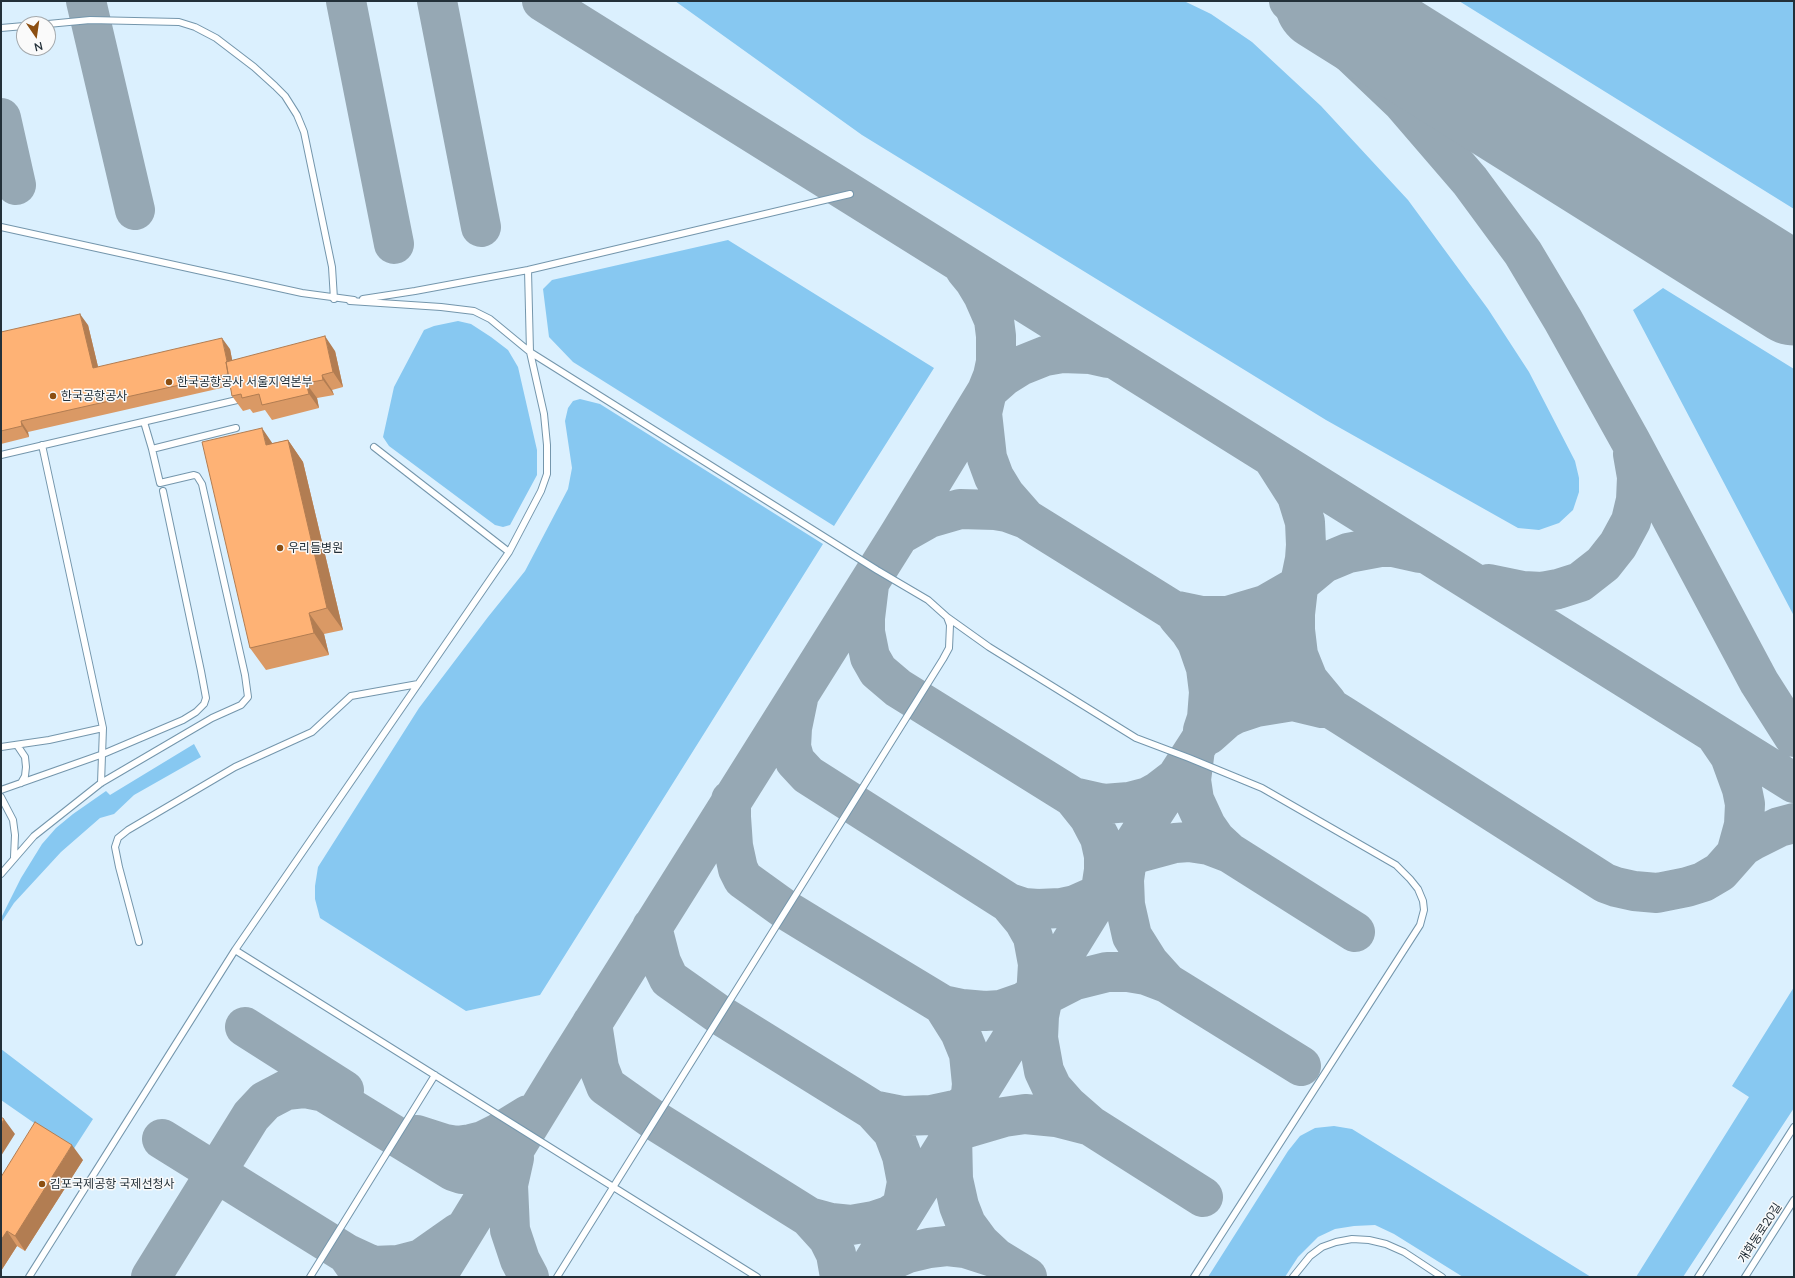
<!DOCTYPE html>
<html>
<head>
<meta charset="utf-8">
<style>
	body { margin:0 }
	#map { position:relative; width:1795px; height:1278px; overflow:hidden; background:#dbf0fe; font-family:Lato,sans-serif }
	canvas { display:block }
	.frame { position:absolute; inset:0; border:2px solid #233039; pointer-events:none }
	.north { position:absolute; left:16px; top:16px; width:40px; height:40px; box-sizing:border-box; background:#fafafa; border:1px solid #a4a9ad; border-radius:50%; rotate:167deg; font-size:11px; font-weight:700; line-height:16px; text-align:center; color:#233039 }
	.north::after { content:''; display:block; margin:auto; width:14px; height:18px; background:#8c4f12; clip-path:polygon(50% 0,100% 100%,50% 72%,0 100%) }
</style>
</head>
<body>
<div id="map">
<canvas width="1795" height="1278"></canvas>
<div class="frame"></div>
<div class="north">N</div>
</div>
<script>
const ctx = document.querySelector('canvas').getContext('2d');
ctx.lineJoin = 'round';
function fill(path, color) { ctx.fillStyle = color; ctx.fill(path, 'evenodd'); }
const poly = rows => new Path2D(rows.map(r => 'M' + r).join(''));
function strokePath(path, color, width, dash) { ctx.strokeStyle = color; ctx.lineWidth = width; ctx.lineCap = dash ? 'butt' : 'round'; ctx.setLineDash(dash || []); ctx.stroke(path); }
function label(font, color, halo, rows, align = 'center') {
  ctx.font = font + ' Lato,"Noto Sans KR",sans-serif'; ctx.lineWidth = 3; ctx.setLineDash([]); ctx.textBaseline = 'middle'; ctx.strokeStyle = halo; ctx.fillStyle = color; for (const [text, x, y, turn = 0] of rows) {
    ctx.save(); ctx.translate(x, y); ctx.rotate((+turn || 0) * Math.PI / 180); ctx.textAlign = isNaN(turn) ? turn : align; if (halo) ctx.strokeText(text, 0, 0); ctx.fillText(text, 0, 0); ctx.restore();
  }
}
fill(poly([
	[675,1,1184,1,1211,14,1252,42,1321,106,1408,200,1488,309,1529,372,1575,461,1579,478,1579,492,1573,510,1559,523,1539,530,1518,528,1326,420,862,135],
	[1459,1,1794,1,1794,209],
	[728,240,934,368,834,526,573,362,549,337,543,289,552,280],
	[1663,288,1794,369,1794,616,1633,310],
	[458,321,471,324,491,337,508,350,518,367,537,450,537,475,510,525,503,527,495,525,389,446,383,437,394,387,424,330,434,326],
	[580,399,600,404,823,544,540,995,466,1011,320,918,315,899,315,886,318,867,419,708,488,617,525,571,568,489,572,468,565,421,568,408,573,401],
	[194,744,201,757,134,795,114,814,100,818,61,852,14,903,1,923,1,918,21,878,42,844,56,828,73,814,106,791,110,795],
	[1794,987,1794,1108,1683,1277,1636,1277,1749,1097,1732,1086],
	[1,1049,93,1119,73,1150,1,1100],
	[1334,1126,1352,1129,1591,1277,1463,1277,1394,1234,1375,1225,1354,1226,1335,1229,1318,1237,1298,1257,1285,1277,1208,1277,1288,1151,1300,1136,1315,1128]
]), '#87c8f1');
strokePath(poly([
	[86,1,135,210],
	[346,1,394,244],
	[437,1,481,227],
	[542,1,1794,783],
	[1289,1,1341,44,1402,102,1470,181,1523,253,1563,320,1631,442,1759,682,1794,737],
	[1320,7,1405,51],
	[1,118,16,185],
	[1026,519,1005,495,994,477,987,458,982,413,987,391,1004,376,1020,366,1045,356,1062,353,1090,354,1108,358],
	[899,535,929,518,960,509,995,510,1007,512,1026,519,1343,716,1605,883,1616,887,1634,891,1657,893,1687,887,1703,882,1720,872,1743,846,1753,840,1779,827,1794,823],
	[1300,583,1324,563,1348,553,1380,547,1393,547,1420,553],
	[1489,584,1523,591,1542,592,1558,589,1580,582,1603,564,1618,545,1631,521,1636,500,1637,477,1633,454],
	[869,585,865,618,865,632,870,657,878,671,898,688,1073,797,1104,804,1129,802,1148,797,1159,791,1176,778],
	[1298,588,1295,614,1295,630,1298,655,1308,680,1327,703],
	[1178,611,1202,616,1228,616,1265,605,1298,586],
	[1178,617,1190,631,1197,642,1206,668,1209,692,1207,718,1203,730],
	[798,699,792,728,791,747,795,761,808,775,1009,903,1024,908,1038,909,1061,908,1075,905,1093,897,1106,886],
	[1715,734,1730,756,1742,789,1745,804,1744,825,1736,854],
	[1208,735,1226,719,1235,714,1256,707,1293,701,1322,708],
	[1195,749,1191,780,1194,800,1206,826,1215,839,1230,853,1355,932],
	[1073,797,1089,817,1100,838,1104,856,1104,870,1100,896],
	[731,800,731,817,733,846,738,869,743,879,786,910,822,932,943,1005,962,1009,985,1011,1001,1010,1024,1002,1042,989],
	[1128,852,1124,880,1125,905,1132,936,1149,963,1167,983,1301,1066],
	[1121,863,1138,853,1175,843,1189,842,1209,845,1230,853],
	[1009,903,1024,921,1033,937,1038,964,1036,998],
	[652,927,661,962,669,979,720,1015,873,1110,903,1116,931,1115,959,1109,975,1096],
	[1044,992,1039,1016,1038,1038,1044,1071,1052,1088,1067,1105,1091,1126,1203,1197],
	[1034,1001,1075,980,1107,972,1128,972,1146,975,1167,983],
	[943,1005,960,1032,969,1054,972,1084,970,1104],
	[592,1023,599,1068,606,1086,654,1120,809,1217,831,1223,851,1225,874,1221,889,1216,909,1203],
	[245,1027,344,1090],
	[873,1110,893,1132,902,1156,907,1182,901,1213],
	[953,1132,1004,1117,1025,1114,1056,1117,1091,1126],
	[952,1134,953,1179,959,1206,966,1224,980,1243,996,1258,1027,1277],
	[417,1135,445,1144,457,1146,471,1144,483,1141,497,1134,528,1115],
	[162,1139,347,1254,363,1277],
	[514,1158,508,1185,510,1230,520,1260,529,1277],
	[809,1217,828,1238,836,1254,840,1277],
	[347,1254,373,1266,398,1265,421,1259,458,1233],
	[865,1274,892,1260,908,1253,929,1248,947,1246,965,1248,996,1258],
	[151,1277,251,1116,265,1101,286,1090,304,1088,324,1092,453,1171,462,1174,478,1174,486,1171,506,1158,513,1149],
	[436,1277,566,1065,899,535,987,391,993,376,996,362,996,336,994,320,983,295,974,280,965,269],
	[864,1277,1105,888,1198,744,1250,660,1292,600,1300,583,1305,559,1306,545,1305,522,1297,496,1274,460]
]), '#96a8b4', 40);
strokePath(poly([
	[1325,1,1794,295]
]), '#96a8b4', 101);
const service = poly([
	[48,24,90,20,179,22,195,27,216,38,254,67,275,86,285,96,297,115,304,132,332,267,334,299],
	[1,28,24,26],
	[1,227,302,293,354,300],
	[363,299,415,291,528,270,850,194],
	[350,301,441,307,474,311,490,319,530,352,877,570,928,600,947,617,950,625,949,648,943,659,557,1277],
	[144,422,152,449],
	[42,445,103,728],
	[374,447,509,552],
	[1,455,237,400],
	[947,617,989,647,1136,738,1189,758,1262,788,1396,865,1410,879,1418,889,1423,901,1424,910,1420,925,1194,1277],
	[17,745,25,757,26,767,25,776,21,783],
	[1,747,49,740,103,728,101,783],
	[1,790,103,754,183,720,196,712,204,704,206,698,201,671,163,491],
	[1,797,13,820,15,835,14,857],
	[1,874,34,836,101,783,212,718,241,705,248,697,245,675,202,484,197,476,194,475,160,483,152,449,236,428],
	[139,942,119,867,115,847,118,838,128,830,235,767,312,732,351,696,418,684],
	[235,950,509,552,541,491,547,474,547,445,544,414,530,352,528,270],
	[29,1277,235,950,757,1277],
	[310,1277,435,1075],
	[1293,1277,1310,1256,1322,1247,1336,1242,1352,1239,1369,1240,1386,1244,1404,1252,1442,1277],
	[1698,1277,1794,1127],
	[1745,1277,1794,1200]
]);
strokePath(service, '#7496ac', 8);
strokePath(service, '#fff', 6);
fill(poly([
	[88,325,98,367,230,349,232,360,335,351,343,387,332,390,334,395,317,398,319,408,272,420,265,410,253,413,250,409,243,411,232,396,230,386,28,432,29,437,1,444,1,332],
	[288,440,303,462,343,630,324,634,329,655,266,670,250,648,273,443],
	[83,1160,25,1251,17,1246,1,1271,1,1177]
]), '#da9965');
fill(poly([
	[80,314,88,325,101,379,93,368],
	[325,336,335,351,343,387,333,372],
	[222,338,230,349,237,384,230,373],
	[322,375,332,390,334,395,323,380],
	[306,383,317,398,319,408,309,394],
	[21,421,28,432,29,437,22,426],
	[262,428,277,450,266,445],
	[288,440,303,462,343,630,327,608],
	[309,613,324,634,329,655,314,633],
	[4,1119,15,1134,1,1156,1,1125],
	[72,1145,83,1160,25,1251,15,1236],
	[7,1231,17,1246,1,1271,1,1240]
]), '#b27d52');
const building = poly([
	[80,314,93,368,222,338,227,361,226,362,228,374,21,421,22,426,1,431,1,332,80,314],
	[325,336,333,372,322,375,323,380,306,383,309,394,262,405,259,394,242,398,241,394,232,396,226,362,325,336],
	[262,428,266,445,288,440,327,608,309,613,314,633,250,648,202,442,262,428],
	[1,1117,4,1119,1,1125,1,1117],
	[35,1122,72,1145,15,1236,7,1231,1,1240,1,1177,35,1122]
]);
fill(building, '#feb275');
strokePath(building, '#b27d52', 1);
for (const [x, y, r, color] of [
	[169,382,4,"#8c4f12"],
	[53,396,4,"#8c4f12"],
	[280,548,4,"#8c4f12"],
	[42,1184,4,"#8c4f12"]
]) { const dot = new Path2D(); dot.arc(x, y, r, 0, 2 * Math.PI); ctx.fillStyle = color; ctx.fill(dot); strokePath(dot, '#fafafa', 1.5); }
label('12px', '#233039', '#fafafa', [
	["한국공항공사 서울지역본부",177,382],
	["한국공항공사",61,396],
	["우리들병원",288,548],
	["김포국제공항 국제선청사",50,1184]
], 'left');
label('12px', '#233039', '#fafafa', [
	["개화동로20길",1760,1233,-57]
]);
</script>
</body>
</html>
